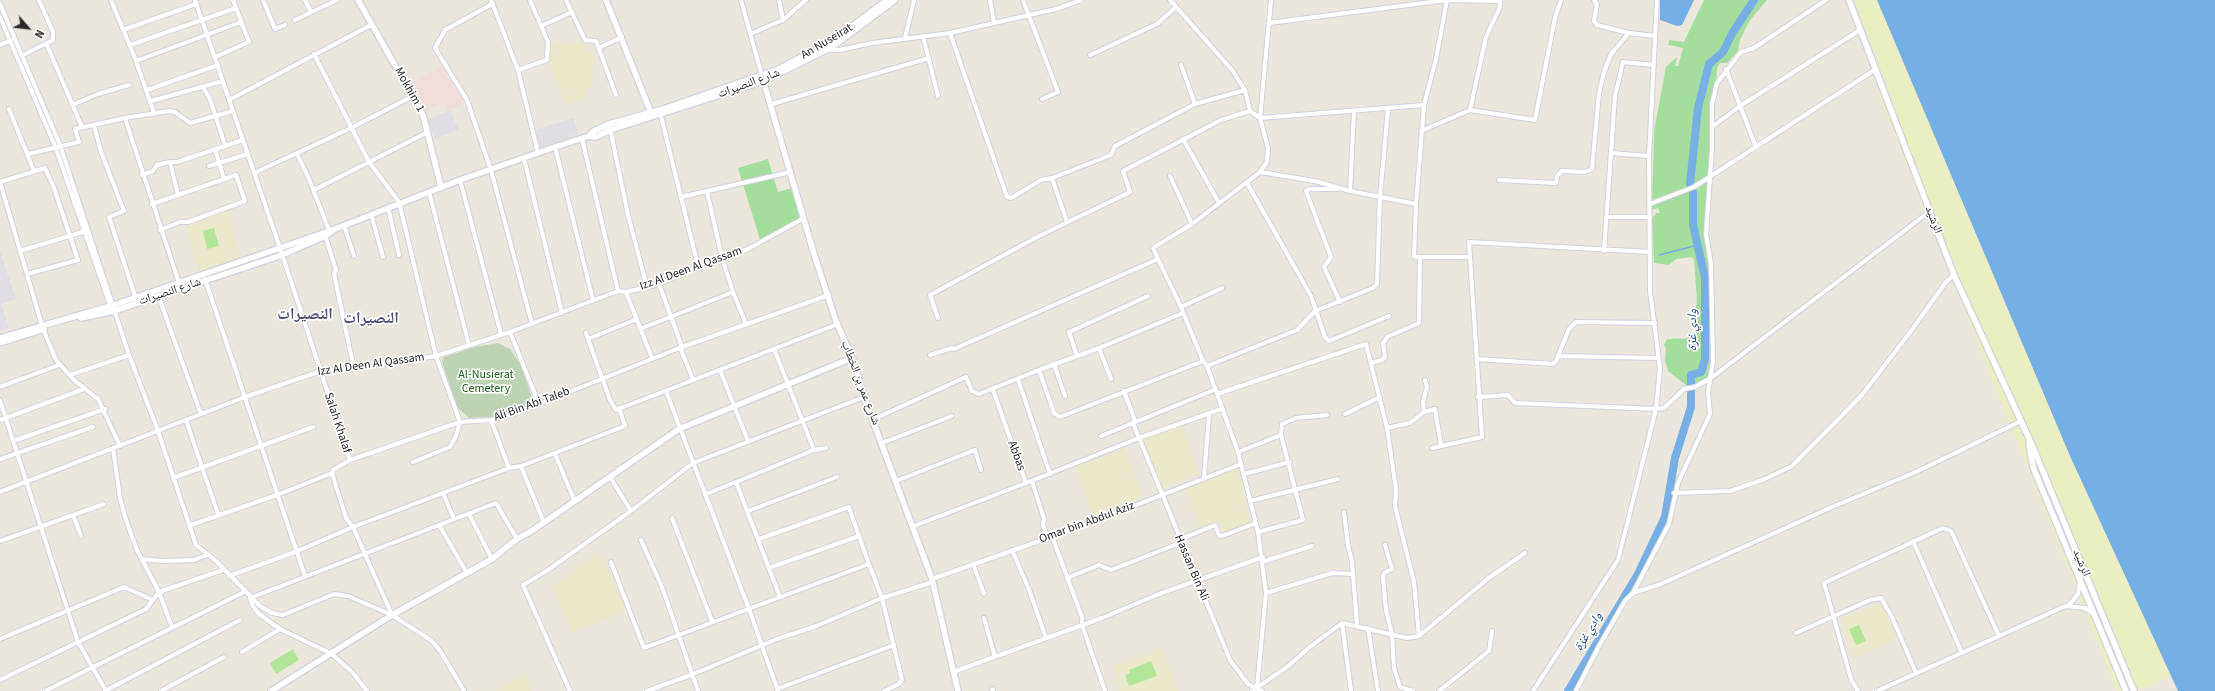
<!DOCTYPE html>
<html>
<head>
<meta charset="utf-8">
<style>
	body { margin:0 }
	#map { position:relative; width:2215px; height:691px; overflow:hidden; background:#ebe7dc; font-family:"Source Sans 3",sans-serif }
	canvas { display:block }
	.north { position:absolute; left:8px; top:8px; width:40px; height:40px; -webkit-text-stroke:3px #fff; paint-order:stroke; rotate:118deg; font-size:11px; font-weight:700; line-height:16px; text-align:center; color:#292929 }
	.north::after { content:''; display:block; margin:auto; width:14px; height:18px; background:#292929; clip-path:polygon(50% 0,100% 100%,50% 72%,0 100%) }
</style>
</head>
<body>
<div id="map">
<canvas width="2215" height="691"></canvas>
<div class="north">N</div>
</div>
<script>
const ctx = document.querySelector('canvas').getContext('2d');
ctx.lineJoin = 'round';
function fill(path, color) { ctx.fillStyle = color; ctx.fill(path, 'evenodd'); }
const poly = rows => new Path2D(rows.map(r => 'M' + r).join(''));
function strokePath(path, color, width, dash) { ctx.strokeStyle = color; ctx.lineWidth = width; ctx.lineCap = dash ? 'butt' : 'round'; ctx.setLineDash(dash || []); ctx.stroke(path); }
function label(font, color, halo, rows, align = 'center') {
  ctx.font = font + ' "Source Sans 3","Noto Naskh Arabic",sans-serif'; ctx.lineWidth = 3.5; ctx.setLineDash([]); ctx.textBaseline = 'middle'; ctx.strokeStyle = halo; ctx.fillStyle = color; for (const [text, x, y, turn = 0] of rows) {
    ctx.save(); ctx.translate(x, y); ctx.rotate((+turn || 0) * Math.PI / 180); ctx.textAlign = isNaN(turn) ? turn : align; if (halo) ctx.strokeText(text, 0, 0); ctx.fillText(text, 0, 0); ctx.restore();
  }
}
fill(poly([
	[450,110,458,129,435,139,428,120],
	[573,118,578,134,540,148,535,130],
	[0,252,16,299,1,304,9,328,0,331]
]), '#e0dce3');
fill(poly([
	[586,43,587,53,595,55,591,79,592,80,591,88,586,88,585,97,567,105,549,63,549,44],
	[228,210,240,259,199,273,186,225],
	[1181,425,1199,474,1160,489,1141,440],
	[1125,448,1143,499,1093,518,1075,467],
	[1240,467,1245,484,1241,486,1250,523,1222,533,1219,521,1200,528,1185,488],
	[600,555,608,565,606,567,614,580,612,583,615,585,626,611,572,632,552,587,594,556],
	[1881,603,1897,638,1853,658,1842,619],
	[1161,649,1178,691,1120,691,1113,666],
	[524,675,532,691,495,691]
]), '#ebe8cc');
fill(poly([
	[441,67,464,103,448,110,445,102,426,111,410,83]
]), '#f1deda');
fill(poly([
	[1704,0,1767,0,1750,20,1740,40,1738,51,1727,63,1720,63,1717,68,1709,175,1694,185,1652,200,1654,131,1666,67,1677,57,1675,66,1678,66,1683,48,1668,45,1669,40,1684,42],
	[768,159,778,192,792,188,801,219,761,243,738,168],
	[1708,180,1704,235,1710,281,1710,361,1708,376,1695,384,1687,386,1668,371,1665,361,1666,349,1664,345,1667,339,1694,338,1696,335,1694,317,1697,302,1694,259,1691,257,1676,259,1669,265,1654,263,1652,219,1656,213,1660,213,1658,208,1652,210,1652,205,1696,189]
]), '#a4de9c');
fill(poly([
	[1854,0,1877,0,2174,674,2137,691,2117,691,1877,91,1888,88]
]), '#ebeec1');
fill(poly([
	[498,343,510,349,521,365,532,398,529,405,491,417,469,418,456,406,442,361,444,357,475,347]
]), '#bdd3b4');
fill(poly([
	[214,228,219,246,207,249,203,231],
	[1859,625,1866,641,1856,645,1849,629],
	[293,649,299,660,276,674,270,663],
	[1151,661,1157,676,1129,686,1125,675,1130,673,1129,670]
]), '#b3e598');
fill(poly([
	[1660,0,1694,0,1682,25,1677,26,1660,20],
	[1877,0,2215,0,2215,691,2178,691,2070,456]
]), '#75afe6');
strokePath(poly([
	[1659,255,1698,245]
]), '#75afe6', 1.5);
strokePath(poly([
	[1568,691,1638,574,1665,517,1675,458,1691,407,1691,375,1701,372,1705,359,1705,278,1693,225,1693,192,1690,184,1698,108,1709,64,1723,52,1733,32,1754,0]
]), '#75afe6', 8);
const street = poly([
	[111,0,136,61,154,113],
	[195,0,280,248,350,460],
	[263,0,275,29,285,25],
	[305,0,311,12],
	[491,0,518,70,538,153],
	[566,0,585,40,596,41,616,95],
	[741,0,762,76],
	[779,0,783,20],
	[990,0,994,22],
	[1023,0,1058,92,1042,99],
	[1170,0,1232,70,1245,90,1250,111],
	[1271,0,1260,118,1424,105],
	[1447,0,1436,59,1424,105,1416,204,1414,257,1469,257],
	[1594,0,1597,4,1594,21,1597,25,1629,33],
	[1826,0,1754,48,1741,52,1717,83,1712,104,1712,149,1706,234,1711,264,1713,362,1708,393,1710,414,1678,483,1669,524,1633,593,1661,584,1832,507,1918,471,2021,421],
	[0,4,60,145,129,355,158,431,196,545,216,561,260,606,272,613,283,615,334,594,348,596,392,615],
	[492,4,445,30,435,48,467,100,491,170,532,324],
	[0,17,55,146,111,308],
	[295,20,337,0],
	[1269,23,1447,0,1500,1],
	[541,26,572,12],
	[123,30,196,4],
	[950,33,1007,197,1011,198,1041,180,1052,178],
	[750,34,783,20,806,0],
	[923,36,938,96],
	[905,38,914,0],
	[0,45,11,40],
	[47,45,82,127],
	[130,45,236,8],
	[599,48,622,37],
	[829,50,840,50,872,43,950,33,1056,9,1081,0],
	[314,54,369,162,399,202,436,356,460,422,456,436,450,447,413,462],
	[23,55,53,40,53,32,39,0],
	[1090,55,1157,24,1176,7],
	[215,57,249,42,233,0],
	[136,61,241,22],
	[1181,65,1195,104],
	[1726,69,1756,147],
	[518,70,547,60,548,42,530,0],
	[203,87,210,99,225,145],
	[147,90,218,65],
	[229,100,371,25],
	[151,101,223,81],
	[772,104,929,58],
	[72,105,98,94,129,85],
	[9,109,34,171],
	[1470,110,1486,37,1500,7,1500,0],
	[660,112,698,266],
	[125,118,179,283],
	[94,125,101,152,124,211,109,217,136,299],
	[1712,127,1740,106,1860,30],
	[610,128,628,215,647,287],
	[1421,131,1470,110,1535,120,1555,18,1561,0],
	[582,139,618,291],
	[1183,139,1219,203],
	[555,147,593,300],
	[215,149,224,179],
	[1611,153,1649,156],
	[28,154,79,142,75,129,125,118,169,111,175,112,190,123,233,111],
	[297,154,309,179,329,230],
	[524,159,562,313],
	[170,162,178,195],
	[209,166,248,154],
	[1260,172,1315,181,1350,191,1416,204],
	[254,173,351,128,413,96],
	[142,175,153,171,157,165,170,162,177,162,243,140],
	[1170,176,1192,224],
	[460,180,501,334],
	[1499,180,1556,183,1557,176,1562,171,1585,172,1592,169,1599,93,1604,72,1611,54,1629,33,1655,36],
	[0,182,43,329,56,360,74,380,98,399,120,446],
	[0,182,45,168,54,188,78,260,27,274],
	[1247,183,1311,296,1325,337,1329,341,1389,316],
	[1338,189,1309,189,1306,191,1331,257,1324,267,1340,302],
	[314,190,428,132],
	[707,191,791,172],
	[1350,191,1354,111],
	[429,192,469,345],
	[681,197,707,191,722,258,733,292,746,324],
	[152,204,236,175,245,201,188,222,180,222,160,230],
	[1650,204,1694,187,1876,69],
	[388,207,399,255],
	[371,214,383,257],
	[1606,217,1650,217],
	[1067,222,1052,178,1111,155,1115,146,1195,104,1245,90],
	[344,225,354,256],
	[325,235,336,270,334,274,354,369],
	[20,251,86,231],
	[1604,251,1615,96,1623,62,1654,65],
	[1158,259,1181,307,1203,361,1207,366,1238,452,1258,532,1266,593,1257,688],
	[205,279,305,576],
	[659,284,682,347],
	[626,292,652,358],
	[158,295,201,414],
	[1181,307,1222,288],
	[1183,313,1099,348,1039,370,1054,413,1060,417,1203,361],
	[640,329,733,292],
	[510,332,539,404],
	[586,333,610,400,616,410,838,324],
	[588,339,637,319],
	[680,347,693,380],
	[1099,348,1111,379],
	[774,349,814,450],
	[930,355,952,348,954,349,1158,259,1153,248,1192,224,1260,172,1267,162,1268,148,1260,118,1250,111,1221,120,1123,171,1130,192,1039,236,930,295,938,318],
	[1077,356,1069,332,1148,296],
	[1558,356,1658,358],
	[1477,359,1553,364,1556,361,1569,329,1576,322,1655,323],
	[1371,363,1382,360,1385,357,1383,343,1387,337,1419,323,1420,257],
	[1054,364,1065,396],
	[1207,366,1297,330,1315,311,1373,288,1377,284,1380,197,1388,109],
	[720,370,748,441],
	[70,375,129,355],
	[1018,379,1050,474],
	[0,387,59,365],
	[993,390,1026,483,1139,438,1221,409],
	[666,391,749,609,778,691],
	[1124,391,1135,421],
	[1217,394,1366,344,1387,428],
	[1478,397,1508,395,1515,403,1656,409,1664,408,1684,389,1695,387,1711,378,1929,212],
	[0,400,78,642,106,691],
	[1424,412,1423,402,1427,387,1425,380],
	[1345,414,1380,397],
	[874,419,966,377,972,391,979,394,1039,370],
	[0,420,84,389],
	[186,420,218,514],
	[491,420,509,468],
	[1133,423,1230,660,1248,684,1262,691],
	[1101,436,1214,390],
	[13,441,105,409],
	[882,443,952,416],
	[113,448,120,498,126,520,137,550,159,592,172,627],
	[1432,448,1482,437,1469,242,1650,252],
	[1238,452,1281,435,1282,424,1296,418,1327,415],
	[555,454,575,502],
	[0,459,93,427],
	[521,466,544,523],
	[332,473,346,518,353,527,392,615,432,641,441,652,464,691],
	[1244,474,1290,462],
	[610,477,631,511],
	[173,478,313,427],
	[1204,478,1209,415],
	[896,481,975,450,981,470],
	[1032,481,1044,519,1043,525,1048,538],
	[0,492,245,397,321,371,354,369,436,356,510,332,618,291,626,292,659,284,698,266,748,249,804,218],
	[443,493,454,519],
	[1674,493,1730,491,1765,479,1792,466,1862,395,1911,331,1946,282,1954,275],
	[706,494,736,482],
	[1250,501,1338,479],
	[849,508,869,564],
	[748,511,837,477],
	[1344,512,1348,546,1352,561,1357,625],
	[469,514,492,559],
	[73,515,81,536],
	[672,518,712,621],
	[191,525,277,495,332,473,333,470,350,460,460,422,491,420,516,413,682,347,829,295],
	[439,525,467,573],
	[914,526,1026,483],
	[1258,532,1303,520,1281,435],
	[1052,536,1082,617,1082,625,1105,691],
	[759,539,849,507],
	[641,540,662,587,698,691],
	[1179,540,1215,525,1219,535,1222,536,1256,523],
	[0,541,104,504],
	[1913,541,1962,653],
	[1385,545,1392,569,1384,573,1383,578,1386,610,1392,634,1394,668,1400,687,1413,691],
	[1012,550,1030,592,1046,638],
	[142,559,162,561,194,560,207,555],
	[611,562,644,648,869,564,882,598,933,582],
	[1262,562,1312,546],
	[973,564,984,594],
	[769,568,859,536],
	[229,576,295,552,353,527,509,468,521,466,625,426,619,408],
	[1067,578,1099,565,1111,570,1180,543],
	[932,579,1093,522,1241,464],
	[1266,593,1332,573,1353,574],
	[780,597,736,482,814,450,826,448],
	[250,598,496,503,517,539],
	[250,598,252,605,259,614,280,629,332,654,353,673,367,691],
	[2066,606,2085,608,2094,614],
	[984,618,995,657],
	[1342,623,1351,691],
	[1368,628,1378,691],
	[1796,633,1870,600,1881,598,1892,617,1916,673],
	[1419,636,1414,582,1395,506,1396,489,1387,428,1410,423,1424,412,1435,409,1441,445],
	[0,639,124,587,153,600],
	[242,652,280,629],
	[953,672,1102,618,1159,594,1263,557],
	[0,680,146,609,159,592,223,570],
	[777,689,894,645],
	[992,689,993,691],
	[45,691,244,592],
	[105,691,240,620],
	[161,691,224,657],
	[570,691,523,585,548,570,631,511,693,463,864,397],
	[647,691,691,675,777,639,814,627,882,598,902,680,899,684,884,691],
	[1252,691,1287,667,1311,646,1342,623,1407,638,1419,636,1490,577,1525,553],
	[1439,691,1489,651,1492,631],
	[1533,691,1618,560,1656,409,1660,368,1650,291,1649,156,1657,0],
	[1576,691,1598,648,1625,601,1633,593],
	[1858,691,1851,679,1824,583,1943,528,1951,531,1999,636],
	[1877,691,2070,604,2078,594,2080,581]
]);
const secondary = poly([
	[358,0,423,115,441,187],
	[606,0,651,113],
	[1849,0,1954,275,2032,445,2134,691],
	[762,76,814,254,836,321,852,358,864,397,932,579,958,691],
	[589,136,594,131,609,124,660,110,779,69,835,39,887,0],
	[81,318,114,311,282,255,325,236,335,229],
	[0,338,114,305,280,248,335,229,460,180,555,147,589,136,596,137,610,130,764,81,832,47,895,0],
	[0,343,44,329],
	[2029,444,2033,467,2126,691],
	[271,691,392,615,492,559,517,539,533,530,679,429,852,358]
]);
strokePath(street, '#d2d1e1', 6);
strokePath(secondary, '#d2d1e1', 8);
strokePath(street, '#fff', 4);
strokePath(secondary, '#fff', 5.5);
label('12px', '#292929', '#fff', [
	["An Nuseirat",827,42,-31],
	["شارع النصيرات",749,84,-20],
	["Mokhim 1",409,90,61],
	["الرشيد",1933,220,69],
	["Izz Al Deen Al Qassam",691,269,-20],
	["شارع النصيرات",170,292,-18],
	["Izz Al Deen Al Qassam",371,365,-8],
	["شارع عمر بن الخطاب",860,383,69],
	["Ali Bin Abi Taleb",532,405,-20],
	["Salah Khalaf",337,423,72],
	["Abbas",1016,456,70],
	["Omar bin Abdul Aziz",1087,523,-20],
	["الرشيد",2081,563,68],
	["Hassan Bin Ali",1191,568,67]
]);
label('12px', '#1e611f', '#fff', [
	["Al-Nusierat",486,375],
	["Cemetery",486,389]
]);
label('italic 13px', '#164b91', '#fff', [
	["وادي غزة",1693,330,-90],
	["وادي غزة",1589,632,-59]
]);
label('bold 16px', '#4e4d77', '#fff', [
	["النصيرات",305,315],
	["النصيرات",371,319]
]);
</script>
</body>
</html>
